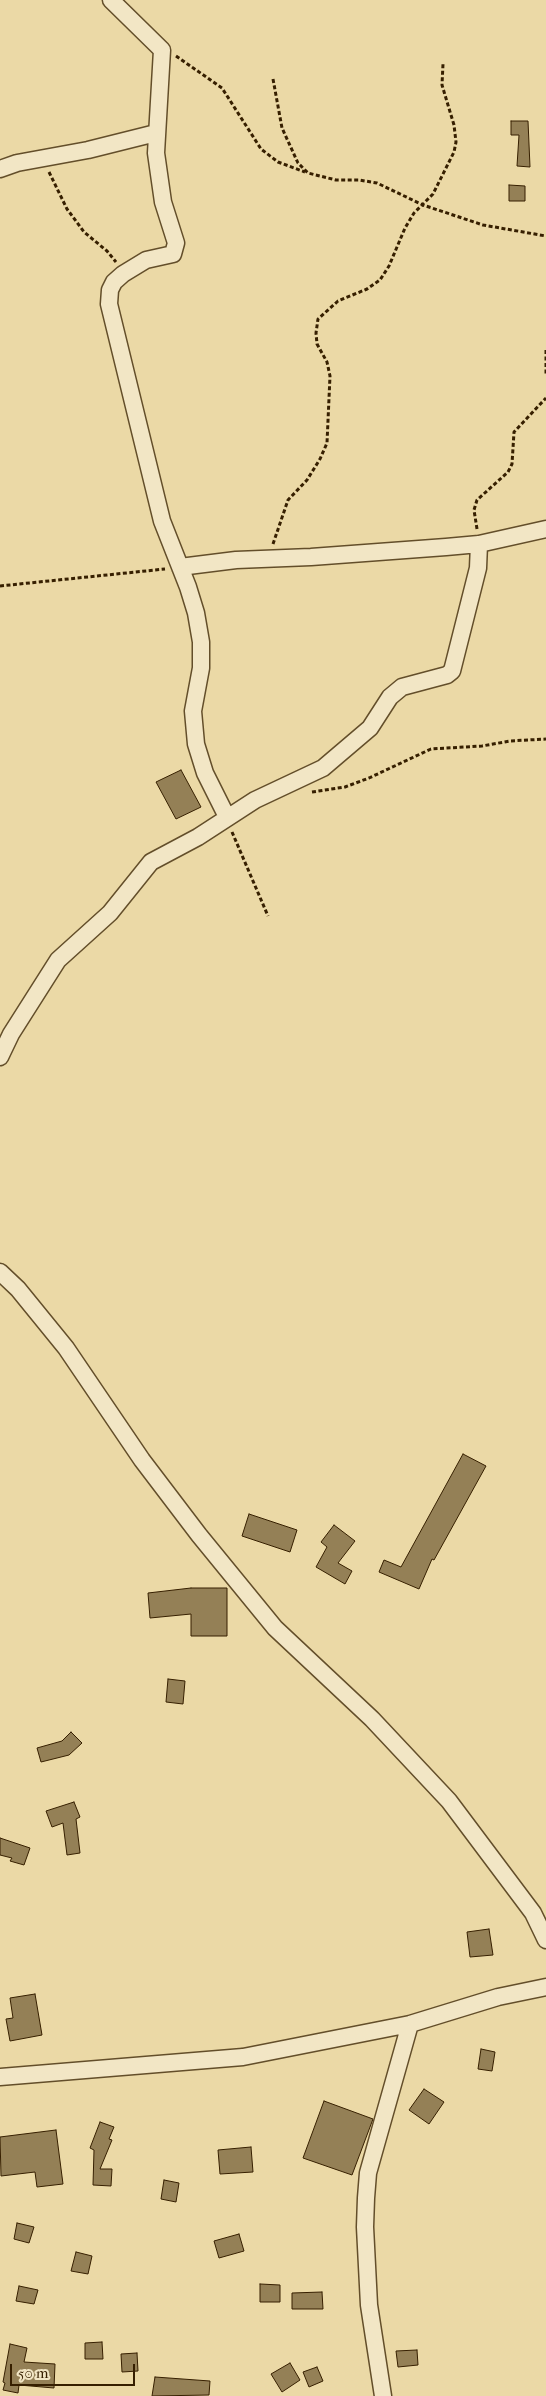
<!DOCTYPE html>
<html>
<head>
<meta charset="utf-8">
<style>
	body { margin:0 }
	#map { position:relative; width:546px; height:2396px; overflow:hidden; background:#ebd9a6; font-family:"IM FELL French Canon",serif }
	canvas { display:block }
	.scale { position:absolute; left:10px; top:2364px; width:125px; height:22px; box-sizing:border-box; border:2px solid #361f00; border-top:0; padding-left:6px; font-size:15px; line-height:18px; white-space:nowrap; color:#361f00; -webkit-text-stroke:4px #f2e6c5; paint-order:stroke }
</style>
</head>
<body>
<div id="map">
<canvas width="546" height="2396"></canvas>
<div class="scale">50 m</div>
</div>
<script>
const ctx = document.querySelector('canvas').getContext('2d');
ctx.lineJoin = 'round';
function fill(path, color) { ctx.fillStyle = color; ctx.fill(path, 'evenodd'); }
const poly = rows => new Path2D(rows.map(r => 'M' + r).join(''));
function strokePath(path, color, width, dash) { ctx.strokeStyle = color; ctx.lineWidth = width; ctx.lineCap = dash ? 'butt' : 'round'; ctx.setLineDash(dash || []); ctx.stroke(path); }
const building = poly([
	[511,121,528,121,530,167,517,166,519,135,511,135,511,121],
	[509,185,525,186,525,201,509,201,509,185],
	[181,770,201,807,176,819,156,782,181,770],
	[463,1454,486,1466,434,1560,432,1559,419,1589,379,1572,384,1560,401,1567,463,1454],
	[249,1514,297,1530,290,1552,242,1536,249,1514],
	[334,1525,355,1541,338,1563,352,1571,345,1584,316,1567,327,1547,321,1542,334,1525],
	[191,1588,227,1588,227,1636,191,1636,191,1614,150,1618,148,1593,191,1588],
	[168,1679,185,1681,183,1704,166,1702,168,1679],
	[71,1732,82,1743,69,1755,41,1762,37,1748,62,1741,71,1732],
	[74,1802,80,1817,76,1819,80,1853,67,1855,63,1823,52,1827,46,1811,74,1802],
	[0,1838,30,1848,24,1865,10,1861,12,1858,0,1855,0,1838],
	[489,1929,493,1955,470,1957,467,1932,489,1929],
	[35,1994,42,2035,10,2041,6,2019,13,2018,10,1998,35,1994],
	[481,2049,495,2052,492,2071,478,2069,481,2049],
	[424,2089,444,2102,429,2124,409,2110,424,2089],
	[324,2101,373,2119,352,2175,303,2158,324,2101],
	[100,2122,114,2127,109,2139,112,2140,100,2169,112,2169,111,2186,93,2185,94,2150,90,2148,100,2122],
	[56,2130,63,2184,37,2187,35,2172,1,2176,0,2137,56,2130],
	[251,2147,253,2172,220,2174,218,2150,251,2147],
	[164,2180,179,2183,176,2202,161,2199,164,2180],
	[17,2223,34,2227,29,2243,14,2239,17,2223],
	[239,2234,244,2251,219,2258,214,2241,239,2234],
	[76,2252,92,2256,88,2274,71,2271,76,2252],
	[260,2284,280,2285,280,2302,260,2302,260,2284],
	[19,2286,38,2290,34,2304,16,2301,19,2286],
	[322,2292,323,2309,292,2309,292,2293,322,2292],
	[102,2342,103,2359,85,2359,85,2343,102,2342],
	[10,2344,27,2348,24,2362,55,2364,54,2388,19,2385,18,2393,3,2390,5,2383,3,2382,10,2344],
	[417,2350,418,2365,398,2367,396,2351,417,2350],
	[137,2353,138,2371,122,2372,121,2354,137,2353],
	[290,2363,300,2380,282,2392,271,2374,290,2363],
	[317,2367,323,2381,309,2387,303,2372,317,2367],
	[155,2377,210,2381,209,2395,152,2396,155,2377]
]);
fill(building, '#948056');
strokePath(building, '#361f00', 1);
const minor = poly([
	[111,0,162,50,156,153,163,202,176,243,173,254,146,260,123,274,114,282,110,290,109,304,162,521,188,587,196,613,201,642,201,668,193,711,196,744,205,773,227,817],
	[0,169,17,163,88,150,156,133],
	[180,567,236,560,311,557,446,547,479,544,546,529],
	[0,1057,11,1034,58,960,110,913,151,862,198,837,255,800,323,768,370,728,390,697,402,687,447,675,452,671,478,568,479,544],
	[0,1272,18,1289,66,1348,142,1460,199,1535,275,1628,372,1719,449,1801,533,1913,546,1940],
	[0,2077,243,2057,410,2024,498,1997,546,1987],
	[383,2396,369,2305,365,2227,366,2198,368,2173,410,2024]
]);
strokePath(minor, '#634e2a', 19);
strokePath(poly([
	[176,56,222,88,261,149,278,162,305,172],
	[273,79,282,128,298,163,308,173,336,180,359,180,377,183,423,205,483,225,546,236],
	[49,172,67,209,84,232,107,251,116,262],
	[546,350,546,375],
	[477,529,474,510,477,500,508,472,512,464,514,432,546,398],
	[273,544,288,500,307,480,320,459,327,443,330,376,327,362,317,344,316,333,318,319,338,301,367,289,380,280,389,266,405,228,414,213,433,194,454,152,456,142,454,125,442,85,443,64],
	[0,586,165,569],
	[312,792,345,787,369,778,431,749,482,746,510,741,546,739],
	[232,832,268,916]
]), '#361f00', 3, [4, 2.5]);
strokePath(minor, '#f2e6c5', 16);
</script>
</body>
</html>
